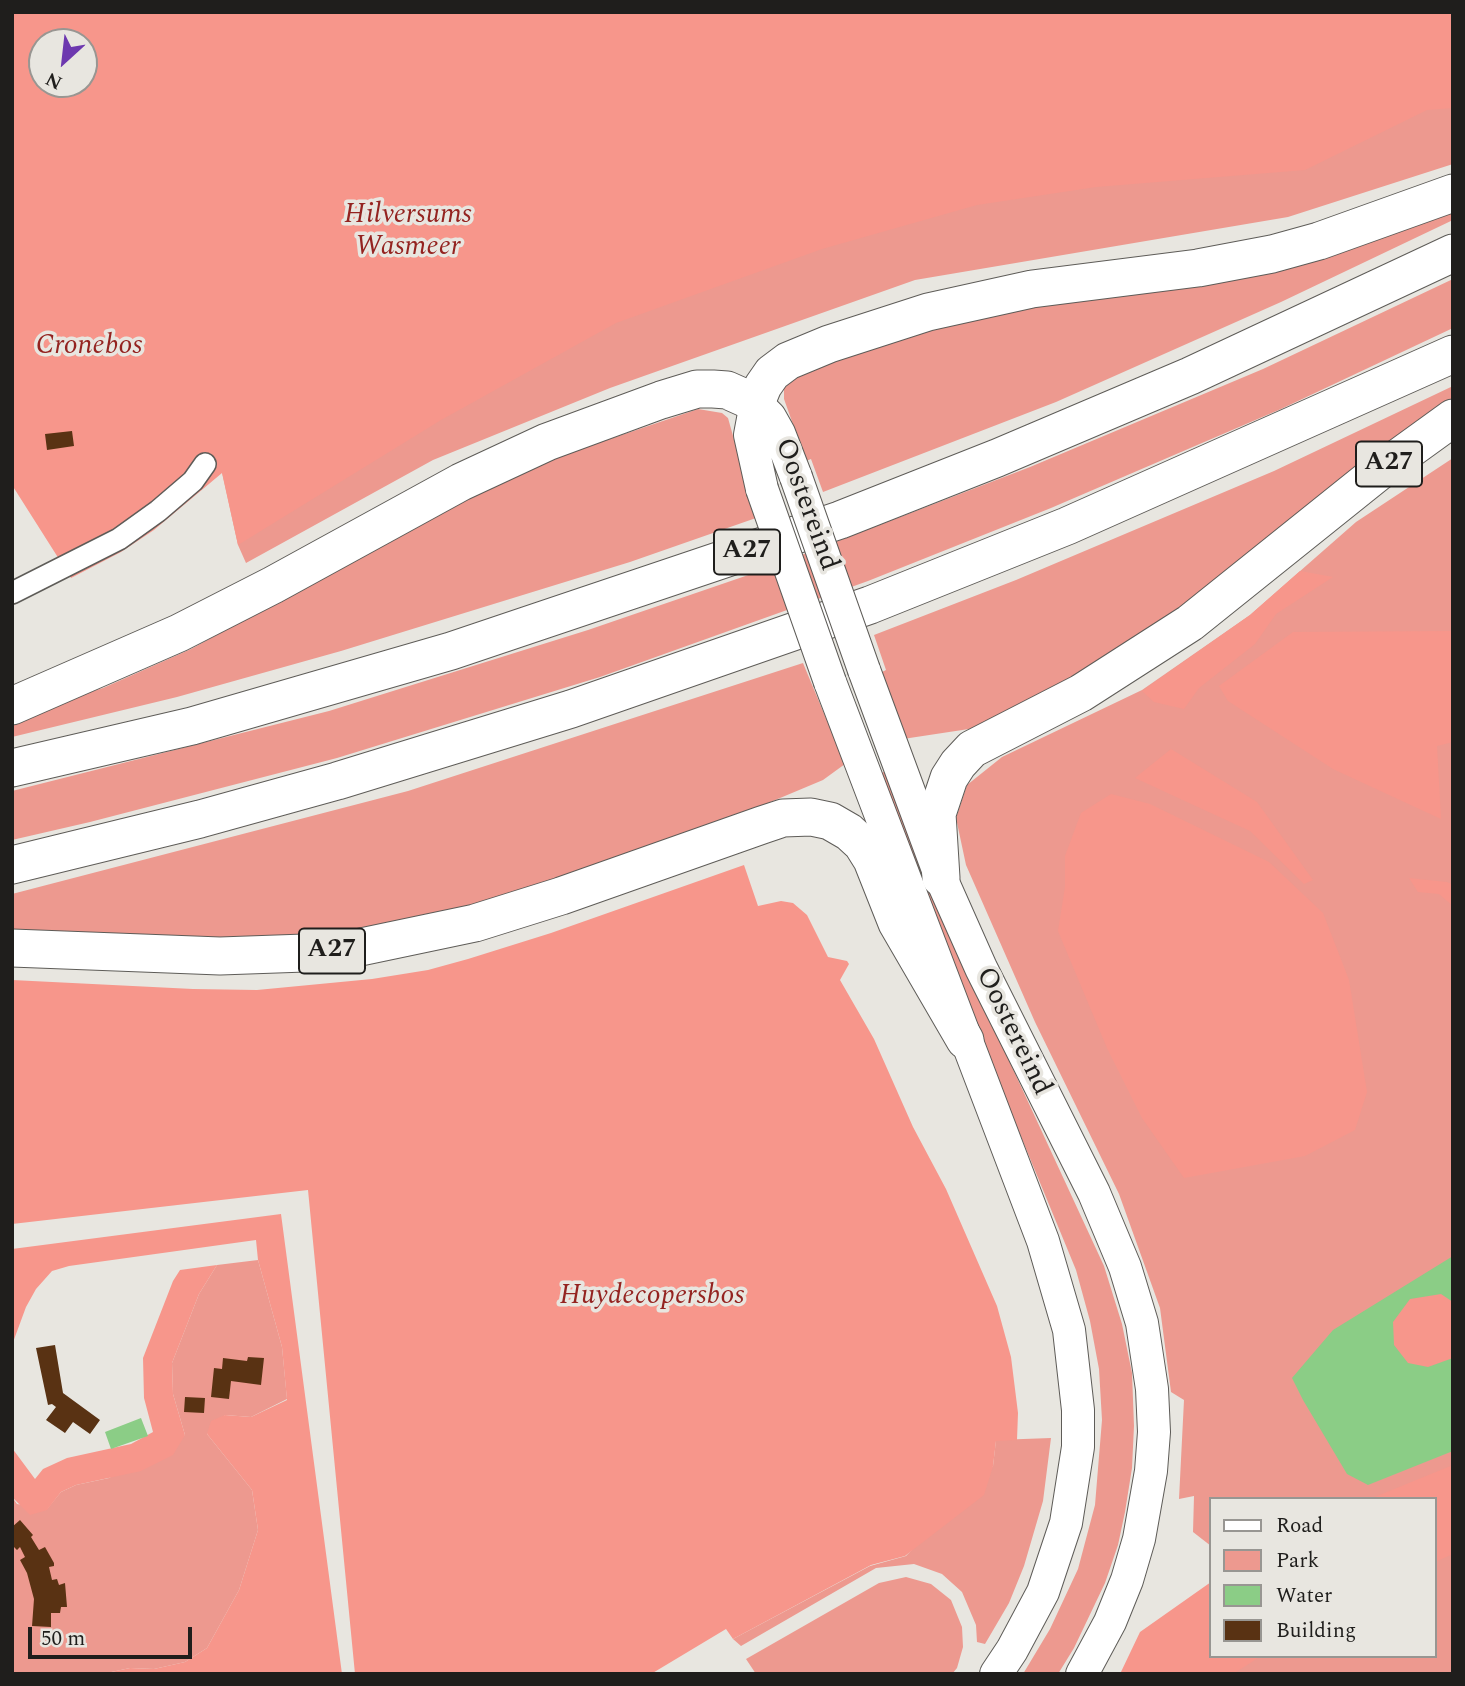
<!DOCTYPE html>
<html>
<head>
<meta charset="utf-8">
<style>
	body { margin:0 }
	#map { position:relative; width:1465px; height:1686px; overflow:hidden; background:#e8e6e0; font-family:Spectral,serif }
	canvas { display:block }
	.frame { position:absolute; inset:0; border:14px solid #1f1e1c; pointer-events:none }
	.legend { position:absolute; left:1209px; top:1497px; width:228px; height:161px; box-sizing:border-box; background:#e8e6e0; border:2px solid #989692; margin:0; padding:9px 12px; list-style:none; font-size:21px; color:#1f1e1c }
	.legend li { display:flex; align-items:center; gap:14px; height:35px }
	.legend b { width:35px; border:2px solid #989692 }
	.north { position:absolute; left:28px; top:28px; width:70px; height:70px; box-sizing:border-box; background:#e8e6e0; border:2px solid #989692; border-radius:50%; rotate:207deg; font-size:19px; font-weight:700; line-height:28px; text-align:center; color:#1f1e1c }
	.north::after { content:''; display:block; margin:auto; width:24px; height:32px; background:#6d38af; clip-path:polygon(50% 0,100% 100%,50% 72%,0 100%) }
	.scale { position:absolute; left:28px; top:1627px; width:164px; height:32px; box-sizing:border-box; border:4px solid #1f1e1c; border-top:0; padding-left:9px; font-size:21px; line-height:24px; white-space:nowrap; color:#1f1e1c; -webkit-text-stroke:5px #e8e6e0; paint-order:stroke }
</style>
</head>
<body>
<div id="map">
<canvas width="1465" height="1686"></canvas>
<div class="frame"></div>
<ul class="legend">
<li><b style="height:9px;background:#fff"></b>Road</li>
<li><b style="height:19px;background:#ed998f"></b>Park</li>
<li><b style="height:19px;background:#8bcd86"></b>Water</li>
<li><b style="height:19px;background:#593213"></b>Building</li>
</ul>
<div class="north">N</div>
<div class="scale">50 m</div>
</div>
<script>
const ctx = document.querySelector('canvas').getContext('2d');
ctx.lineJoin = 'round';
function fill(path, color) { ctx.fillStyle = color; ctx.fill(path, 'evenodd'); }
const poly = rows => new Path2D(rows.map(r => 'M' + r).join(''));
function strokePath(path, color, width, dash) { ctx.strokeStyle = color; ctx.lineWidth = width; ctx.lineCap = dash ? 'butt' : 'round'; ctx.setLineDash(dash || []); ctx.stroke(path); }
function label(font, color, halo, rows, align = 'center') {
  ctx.font = font + ' Spectral,serif'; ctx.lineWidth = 7; ctx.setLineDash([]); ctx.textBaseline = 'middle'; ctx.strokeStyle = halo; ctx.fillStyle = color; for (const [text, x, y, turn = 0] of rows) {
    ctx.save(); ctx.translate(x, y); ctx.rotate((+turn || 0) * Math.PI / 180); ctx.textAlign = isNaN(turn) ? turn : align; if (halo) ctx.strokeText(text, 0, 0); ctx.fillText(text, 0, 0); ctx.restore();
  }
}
fill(poly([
	[1453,12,1453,164,1288,217,915,280,610,388,433,460,246,563,238,545,222,472,205,432],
	[1453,202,1453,220,1281,302,1056,402,823,492,811,459,806,461,784,399,784,387,803,371,924,327],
	[1453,279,1453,328,1281,409,1051,508,868,581,600,677,337,758,90,822,12,840,12,791,329,711,588,630,760,571,1030,467,1263,369],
	[1453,386,1453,408,1185,616,982,727,903,739,880,673,886,670,874,635,1016,580,1274,471],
	[698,409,722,413,728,418,747,486,745,489,756,518,630,562,341,651,177,697,12,737,12,716,103,688,191,649,440,513,514,476,566,454],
	[1453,458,1453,1674,1138,1674,1211,1656,1435,1656,1435,1499,1211,1499,1211,1546,1193,1532,1194,1496,1179,1499,1184,1400,1171,1392,1160,1308,1119,1194,1035,1022,966,865,956,818,967,785,1002,757,1142,690,1250,615,1356,522],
	[803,663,845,764,823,780,761,806,470,911,309,941,12,935,12,894,408,791],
	[887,771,945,922,1104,1266,1122,1324,1132,1373,1134,1426,1132,1468,1125,1512,1118,1545,1105,1583,1074,1648,1058,1674,1023,1674,1050,1629,1078,1569,1095,1505,1102,1420,1099,1369,1090,1321,1076,1270,935,928,878,774],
	[258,1260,282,1347,287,1399,251,1417,225,1415,207,1434,252,1490,258,1530,239,1590,207,1648,185,1662,154,1669,130,1668,102,1674,12,1674,12,1497,17,1504,47,1509,61,1492,76,1485,109,1478,185,1435,173,1394,172,1363,199,1294,217,1265],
	[1051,1438,1043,1501,1024,1566,1009,1603,985,1644,977,1642,976,1625,962,1592,942,1574,914,1564,876,1568,741,1646,733,1639,870,1566,906,1556,993,1466,996,1440],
	[906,1577,931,1584,951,1600,962,1627,963,1647,957,1668,952,1674,756,1674,746,1659,879,1583]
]), '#ed998f');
fill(poly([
	[12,12,1453,12,1453,108,1427,110,1305,170,1096,187,977,205,822,249,616,323,441,420,238,545,222,473,154,530,121,552,71,578,12,485],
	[42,42,84,42,84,84,42,84],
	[1300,571,1333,577,1276,614,1255,644,1199,688,1184,709,1154,702,1142,691,1250,615],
	[1453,631,1453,742,1437,746,1441,819,1333,769,1228,701,1219,686,1293,632],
	[1171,749,1257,802,1313,880,1304,884,1250,831,1135,778],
	[1111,794,1150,804,1269,862,1323,913,1349,980,1367,1092,1355,1130,1305,1156,1184,1178,1142,1118,1107,1048,1058,931,1065,887,1065,856,1081,813],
	[744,865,758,906,781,901,793,903,807,915,828,957,847,961,849,964,840,980,874,1039,913,1127,946,1189,997,1306,1011,1357,1018,1413,1017,1440,996,1441,993,1466,984,1495,905,1556,871,1565,733,1639,726,1629,651,1674,355,1674,308,1190,12,1224,12,980,193,989,257,990,372,979,428,970,468,959,551,933],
	[1409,878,1447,882,1453,885,1453,906,1439,894,1418,892],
	[281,1214,342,1674,102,1674,130,1668,154,1669,185,1662,207,1648,239,1590,258,1530,252,1490,207,1434,211,1421,225,1415,251,1417,287,1400,282,1347,258,1260,256,1240,69,1266,52,1271,36,1289,26,1307,12,1345,12,1249],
	[217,1265,199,1294,172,1363,173,1394,185,1435,173,1455,141,1471,76,1485,61,1492,47,1510,30,1515,12,1497,12,1448,35,1479,43,1469,67,1458,131,1444,153,1432,144,1398,143,1358,173,1281,180,1270],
	[1441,1294,1453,1302,1453,1358,1428,1367,1407,1363,1394,1345,1393,1322,1410,1299],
	[1453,1465,1453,1554,1435,1562,1435,1499,1370,1499],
	[1211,1582,1211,1656,1261,1656,1233,1674,1120,1674,1140,1632]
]), '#f7968b');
fill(poly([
	[1453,1256,1453,1302,1441,1294,1410,1299,1393,1322,1394,1345,1408,1363,1428,1367,1453,1358,1453,1451,1368,1485,1347,1474,1303,1400,1292,1378,1333,1330],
	[141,1418,148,1436,111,1449,105,1432]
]), '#8bcd86');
fill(poly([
	[72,431,74,446,47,450,45,434],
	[55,1345,63,1393,100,1420,90,1434,73,1422,65,1433,46,1420,56,1407,52,1404,48,1405,36,1348],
	[248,1357,264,1358,261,1385,231,1381,229,1399,211,1397,214,1368,222,1369,223,1358,247,1361],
	[185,1397,205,1398,204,1413,184,1412],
	[20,1520,33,1535,31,1537,39,1550,45,1547,54,1563,54,1566,49,1567,52,1580,57,1579,59,1585,65,1583,67,1607,61,1607,60,1613,51,1613,51,1627,32,1626,34,1599,27,1573,20,1560,25,1557,20,1547,17,1550,12,1545,12,1527]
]), '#593213');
const street = poly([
	[12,593,119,539,158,511,193,481,205,464]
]);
const primary = poly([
	[756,403,750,435,762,489],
	[756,403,770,417,779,433,796,477],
	[864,670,941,878,981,968,1094,1193,1125,1267,1142,1323,1152,1389,1154,1432,1151,1471,1139,1539,1127,1580,1110,1622,1082,1674],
	[830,682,1043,1241,1069,1330,1078,1410,1078,1447,1066,1523,1043,1592,1012,1650,996,1674]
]);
const highway = poly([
	[12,706,179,633,273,585,461,482,547,442,661,400,697,389,713,389,727,390,756,403,763,386,772,373,788,361,829,344,928,312,1032,289,1198,268,1272,254,1319,241,1453,193],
	[12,768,192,726,451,651,840,520,997,458,1190,376,1453,253],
	[12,865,200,819,337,781,571,709,870,605,1067,526,1453,354],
	[941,878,937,814,949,778,958,764,972,749,1081,693,1190,623,1377,473,1453,418],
	[12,948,220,956,305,953,356,948,475,923,561,896,762,825,783,818,811,817,830,821,849,832,862,844,872,860,897,923,965,1040]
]);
strokePath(street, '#5e5c58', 24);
strokePath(primary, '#5e5c58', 34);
strokePath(highway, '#5e5c58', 39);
strokePath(street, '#fff', 21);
strokePath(primary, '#fff', 32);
strokePath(highway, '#fff', 37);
const primaryBridge = poly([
	[796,477,864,670],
	[762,489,830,682]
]);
strokePath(primaryBridge, '#5e5c58', 34, []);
strokePath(primaryBridge, '#fff', 32);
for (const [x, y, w] of [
	[1389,464,66],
	[747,552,66],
	[332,951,66]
]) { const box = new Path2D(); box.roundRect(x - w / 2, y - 22.5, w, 45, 5); ctx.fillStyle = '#e8e6e0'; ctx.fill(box); strokePath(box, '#1f1e1c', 2); }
label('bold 26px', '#1f1e1c', null, [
	["A27",1389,464],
	["A27",747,552],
	["A27",332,951]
]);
label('italic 28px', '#942320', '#e8e6e0', [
	["Hilversums",408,217],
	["Wasmeer",408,249],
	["Cronebos",89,348],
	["Huydecopersbos",652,1298]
]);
label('28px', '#1f1e1c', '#e8e6e0', [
	["Oostereind",805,505,70],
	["Oostereind",1012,1032,64]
]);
</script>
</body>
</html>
